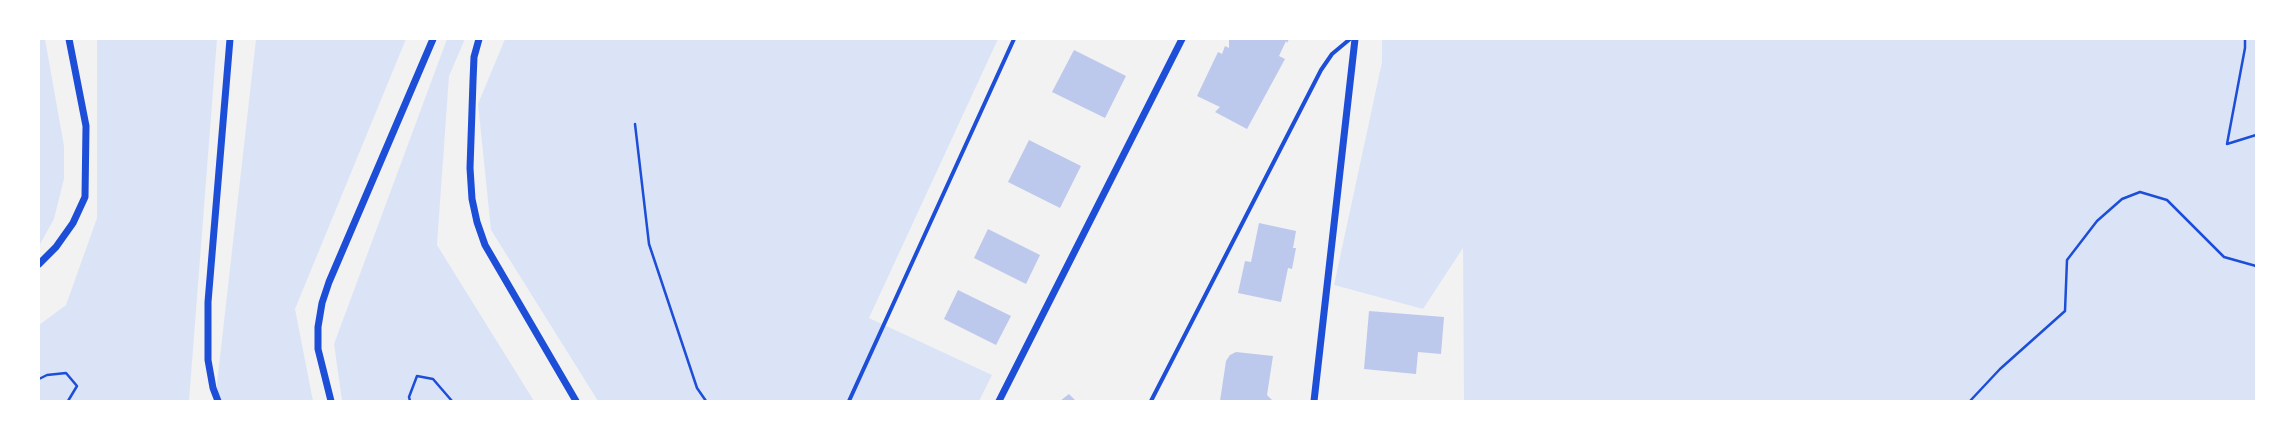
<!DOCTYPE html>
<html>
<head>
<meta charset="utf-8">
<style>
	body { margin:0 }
	#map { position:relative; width:2295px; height:440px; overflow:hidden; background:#f2f2f2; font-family:Cabin,sans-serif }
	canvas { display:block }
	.frame { position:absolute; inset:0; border:40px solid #fff; pointer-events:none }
</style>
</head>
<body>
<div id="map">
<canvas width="2295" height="440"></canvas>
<div class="frame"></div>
</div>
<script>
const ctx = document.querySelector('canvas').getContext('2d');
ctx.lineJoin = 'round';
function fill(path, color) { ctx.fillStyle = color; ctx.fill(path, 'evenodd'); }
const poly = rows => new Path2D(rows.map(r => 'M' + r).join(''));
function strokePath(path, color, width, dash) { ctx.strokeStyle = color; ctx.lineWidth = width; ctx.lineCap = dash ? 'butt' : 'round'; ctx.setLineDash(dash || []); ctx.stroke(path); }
fill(poly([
	[39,39,45,39,64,146,64,179,54,219,39,246],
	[97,39,217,39,189,401,39,401,39,325,66,305,97,218],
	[256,39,406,39,295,309,313,401,215,401],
	[447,39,465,39,449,76,437,245,534,401,342,401,334,344],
	[505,39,998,39,869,318,992,375,979,401,598,401,491,230,478,104],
	[1382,39,2256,39,2256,401,1464,401,1463,248,1423,309,1334,285,1382,62]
]), '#dbe4f7');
fill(poly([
	[1229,39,1289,39,1287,43,1286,41,1279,56,1285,59,1247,129,1215,112,1220,107,1197,96,1218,52,1222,54,1225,46,1229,48],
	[1074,50,1126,76,1105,118,1052,92],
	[1029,140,1081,166,1060,208,1008,182],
	[1259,223,1296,231,1293,248,1296,248,1292,269,1288,268,1281,302,1238,293,1245,261,1251,262],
	[988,229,1040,255,1026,284,974,258],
	[958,290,1011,316,996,345,944,319],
	[1369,311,1444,317,1441,354,1418,352,1416,374,1364,369],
	[1236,352,1273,356,1267,395,1273,401,1220,401,1226,361,1230,355],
	[1069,394,1076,401,1060,401]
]), '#bdc9ec');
strokePath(poly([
	[2245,39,2245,48,2227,144,2256,135],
	[635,124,649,244,697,388,706,401],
	[39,379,47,375,66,373,77,386,68,401],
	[410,401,409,397,417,376,433,379,452,401],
	[1970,401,2000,369,2065,311,2067,260,2097,221,2122,199,2140,192,2167,200,2224,257,2256,266]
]), '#1d4ed8', 2.5);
strokePath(poly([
	[849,401,1014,39],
	[1151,401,1321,70,1332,54,1350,39]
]), '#1d4ed8', 4);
strokePath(poly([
	[479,39,474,57,473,81,470,168,472,199,477,222,485,245,576,401],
	[39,264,56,247,73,223,85,197,86,126,69,39],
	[218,401,213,388,208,360,208,302,230,39],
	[331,401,318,349,318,327,322,303,329,282,433,39],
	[999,401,1182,39],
	[1314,401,1355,39]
]), '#1d4ed8', 7);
</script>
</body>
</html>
